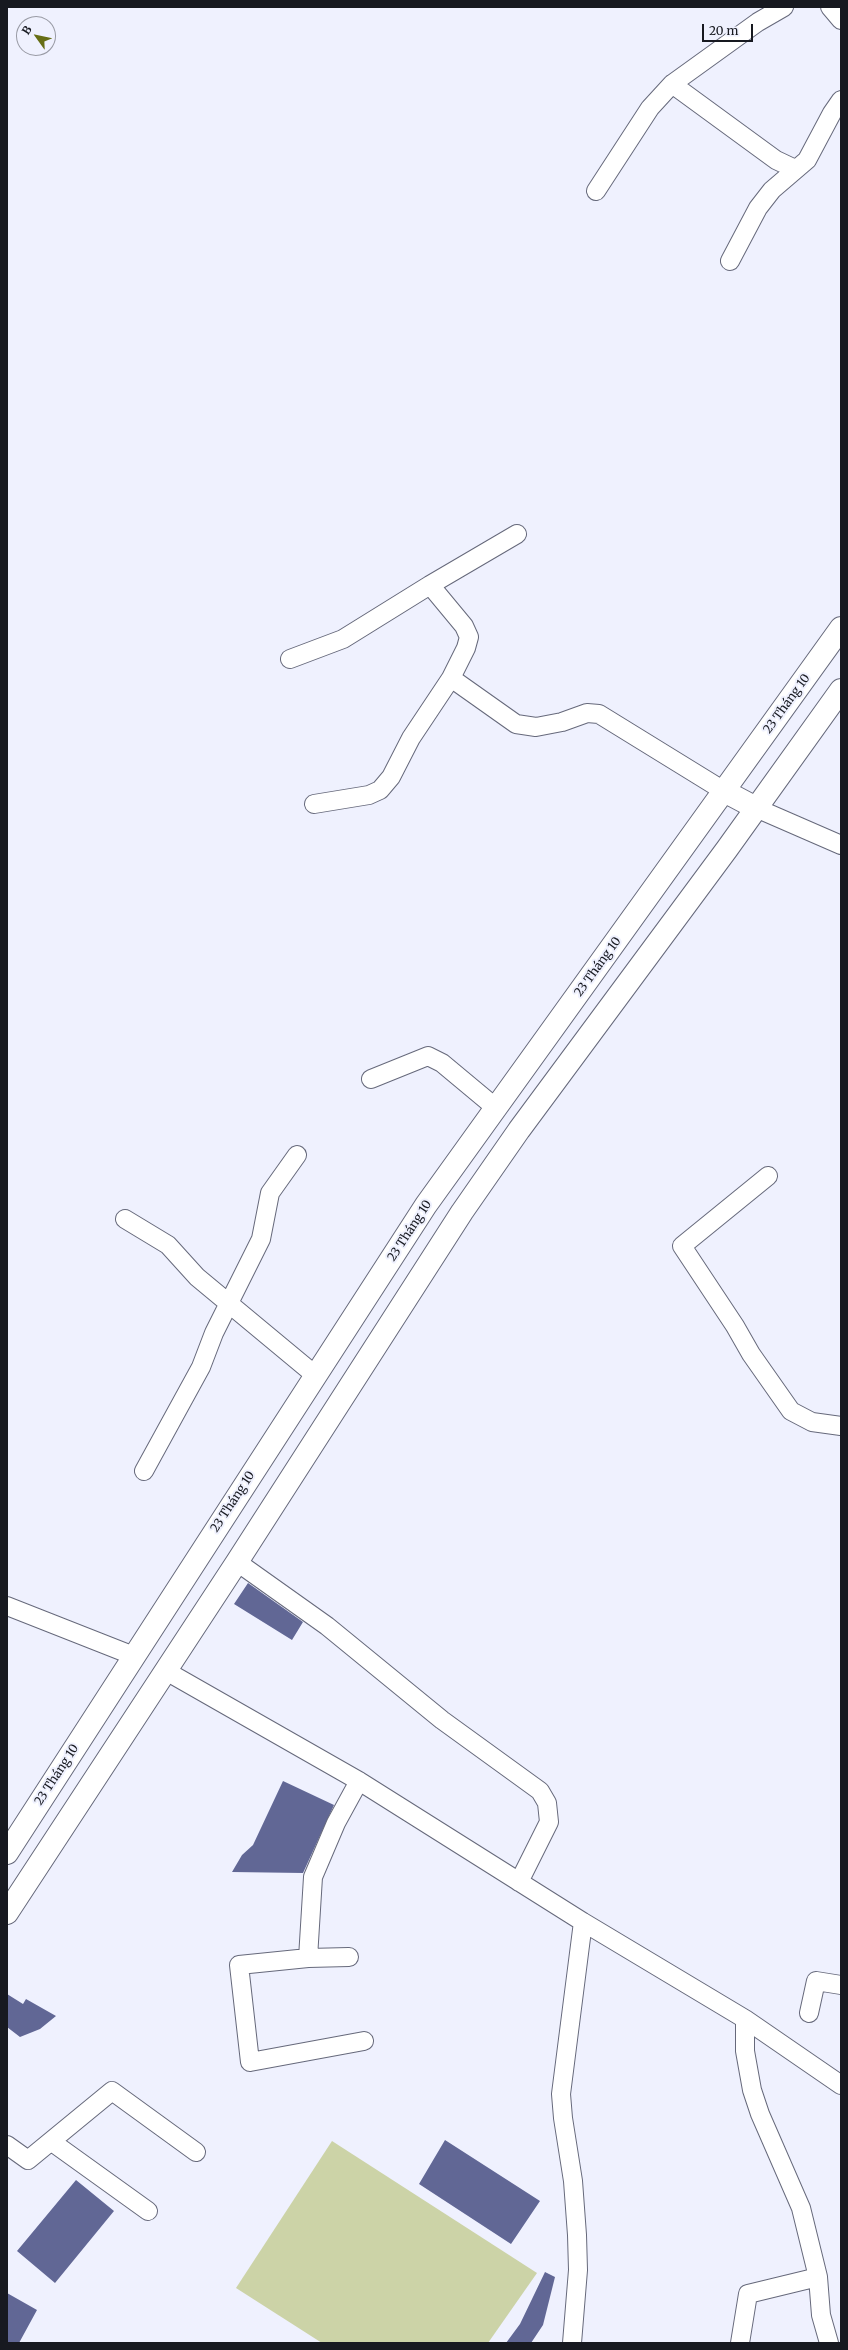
<!DOCTYPE html>
<html>
<head>
<meta charset="utf-8">
<style>
	body { margin:0 }
	#map { position:relative; width:848px; height:2350px; overflow:hidden; background:#eff1fe; font-family:Merriweather,serif }
	canvas { display:block }
	.frame { position:absolute; inset:0; border:8px solid #171920; pointer-events:none }
	.north { position:absolute; left:16px; top:16px; width:40px; height:40px; box-sizing:border-box; background:#eff1fe; border:1px solid #999ba5; border-radius:50%; rotate:303deg; font-size:11px; font-weight:700; line-height:16px; text-align:center; color:#171920 }
	.north::after { content:''; display:block; margin:auto; width:14px; height:18px; background:#666e15; clip-path:polygon(50% 0,100% 100%,50% 72%,0 100%) }
	.scale { position:absolute; left:702px; top:24px; width:51px; height:18px; box-sizing:border-box; border:2px solid #171920; border-top:0; padding-left:5px; font-size:12px; line-height:14px; white-space:nowrap; color:#171920; -webkit-text-stroke:3px #eff1fe; paint-order:stroke }
</style>
</head>
<body>
<div id="map">
<canvas width="848" height="2350"></canvas>
<div class="frame"></div>
<div class="north">B</div>
<div class="scale">20 m</div>
</div>
<script>
const ctx = document.querySelector('canvas').getContext('2d');
ctx.lineJoin = 'round';
function fill(path, color) { ctx.fillStyle = color; ctx.fill(path, 'evenodd'); }
const poly = rows => new Path2D(rows.map(r => 'M' + r).join(''));
function strokePath(path, color, width, dash) { ctx.strokeStyle = color; ctx.lineWidth = width; ctx.lineCap = dash ? 'butt' : 'round'; ctx.setLineDash(dash || []); ctx.stroke(path); }
function label(font, color, halo, rows, align = 'center') {
  ctx.font = font + ' Merriweather,serif'; ctx.lineWidth = 4; ctx.setLineDash([]); ctx.textBaseline = 'middle'; ctx.strokeStyle = halo; ctx.fillStyle = color; for (const [text, x, y, turn = 0] of rows) {
    ctx.save(); ctx.translate(x, y); ctx.rotate((+turn || 0) * Math.PI / 180); ctx.textAlign = isNaN(turn) ? turn : align; if (halo) ctx.strokeText(text, 0, 0); ctx.fillText(text, 0, 0); ctx.restore();
  }
}
fill(poly([
	[332,2141,537,2273,488,2343,322,2343,236,2288]
]), '#ccd3a7');
fill(poly([
	[248,1583,303,1622,292,1640,234,1604],
	[283,1781,334,1805,303,1873,232,1872,242,1855,253,1845],
	[7,1994,23,2004,26,1999,56,2016,40,2029,20,2037,7,2027],
	[445,2140,540,2201,511,2244,419,2184],
	[76,2180,114,2211,55,2283,17,2251],
	[545,2272,555,2277,543,2325,531,2343,506,2343,520,2324],
	[7,2293,37,2310,19,2343,7,2343]
]), '#616795');
const minor = poly([
	[830,7,841,20],
	[672,84,776,160,795,169],
	[596,191,650,108,672,84,758,22,784,7],
	[730,261,758,208,772,190,807,160,832,113,841,100],
	[290,659,343,639,430,585],
	[451,678,516,724,536,727,562,722,587,713,599,714,724,791],
	[314,804,369,795,380,790,391,777,411,738,451,678,466,648,469,637,464,626,430,585,517,534],
	[756,808,841,845],
	[371,1079,428,1056,442,1063,496,1108],
	[768,1176,682,1246,735,1326,751,1354,791,1411,812,1422,841,1426],
	[125,1219,168,1245,197,1277,315,1375],
	[144,1471,201,1367,214,1333,261,1239,270,1193,297,1155],
	[237,1562,327,1626,442,1720,540,1791,547,1803,549,1822,519,1882],
	[7,1606,134,1656],
	[166,1671,359,1781,583,1922,745,2019,841,2085],
	[349,1957,308,1958,239,1965,250,2062,364,2041],
	[308,1958,313,1877,336,1823,359,1781],
	[809,2013,816,1981,841,1985],
	[745,2019,745,2051,752,2090,760,2114,801,2208,818,2277,821,2315,829,2343],
	[52,2142,148,2211],
	[7,2145,28,2160,112,2091,196,2152],
	[572,2343,578,2270,577,2235,573,2181,563,2118,561,2094,583,1922],
	[740,2343,748,2294,818,2277]
]);
const major = poly([
	[724,791,756,808],
	[7,1853,426,1205,841,628],
	[7,1913,237,1562,462,1212,519,1130,727,849,841,690]
]);
strokePath(minor, '#66697b', 20);
strokePath(major, '#66697b', 24);
strokePath(minor, '#fff', 18);
strokePath(major, '#fff', 22);
label('12px', '#171920', '#eff1fe', [
	["23 Tháng 10",787,704,-54],
	["23 Tháng 10",598,967,-54],
	["23 Tháng 10",410,1231,-57],
	["23 Tháng 10",233,1502,-57],
	["23 Tháng 10",57,1775,-57]
]);
</script>
</body>
</html>
